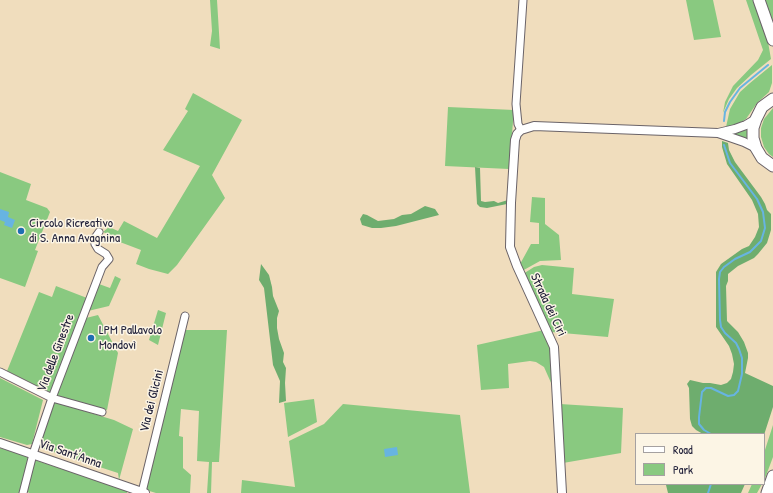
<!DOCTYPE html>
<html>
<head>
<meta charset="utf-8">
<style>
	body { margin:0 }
	#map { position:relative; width:773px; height:493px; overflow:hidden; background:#f0ddbd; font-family:"Patrick Hand",sans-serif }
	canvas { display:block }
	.legend { position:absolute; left:635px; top:433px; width:130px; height:52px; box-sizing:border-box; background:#fcf5e5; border:1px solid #a5a1a1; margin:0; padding:5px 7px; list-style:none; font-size:12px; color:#22223b }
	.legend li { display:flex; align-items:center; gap:8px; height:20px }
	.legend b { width:20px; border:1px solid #a5a1a1 }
</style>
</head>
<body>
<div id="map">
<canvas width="773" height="493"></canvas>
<ul class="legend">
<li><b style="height:5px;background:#fff"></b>Road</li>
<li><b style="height:11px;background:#89c980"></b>Park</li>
</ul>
</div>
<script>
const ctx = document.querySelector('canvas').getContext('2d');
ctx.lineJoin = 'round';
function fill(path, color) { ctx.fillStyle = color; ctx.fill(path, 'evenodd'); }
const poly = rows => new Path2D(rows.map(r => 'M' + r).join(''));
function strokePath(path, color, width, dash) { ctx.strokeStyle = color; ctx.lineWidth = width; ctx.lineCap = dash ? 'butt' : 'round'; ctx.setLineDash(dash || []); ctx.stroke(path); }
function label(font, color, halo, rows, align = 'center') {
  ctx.font = font + ' "Patrick Hand",sans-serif'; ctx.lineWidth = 3; ctx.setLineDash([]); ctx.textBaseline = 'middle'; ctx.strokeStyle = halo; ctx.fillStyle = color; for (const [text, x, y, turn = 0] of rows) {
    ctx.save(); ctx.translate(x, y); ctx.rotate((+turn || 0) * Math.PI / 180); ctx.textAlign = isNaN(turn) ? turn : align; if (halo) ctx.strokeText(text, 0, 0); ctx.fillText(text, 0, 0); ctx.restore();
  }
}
fill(poly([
	[210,0,217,0,220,49,210,46,212,31],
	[686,0,713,0,721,37,694,40],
	[746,0,754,0,768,42,771,59,751,75,737,88,729,99,723,113,725,102,733,86,758,60,763,50],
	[764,0,773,0,773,24],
	[772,65,772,83,769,92,757,103,746,119,736,125,726,127,730,109,740,92,750,83],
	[193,93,242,120,212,175,225,198,177,265,168,274,149,269,136,264,141,250,112,239,113,236,103,232,109,227,118,231,124,221,157,238,200,166,163,150,188,111,185,109],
	[448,107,514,110,509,169,445,166],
	[773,108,773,157,769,154,764,147,761,137,761,128,764,119],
	[749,127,749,139,731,134],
	[0,172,31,184,26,200,47,208,50,212,35,250,38,251,25,287,0,278],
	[532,197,545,198,545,224,559,235,561,260,540,261,522,271,519,266,531,244,539,244,539,223,530,222],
	[542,265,574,268,572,294,614,299,608,337,551,332,523,274,534,267],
	[115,276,121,279,109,306,88,311,99,284,110,288],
	[56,286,87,298,51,393,7,371,39,292,52,297],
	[158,310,166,313,158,345,149,340],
	[98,315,118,353,107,410,56,395,86,318],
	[184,330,227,330,219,462,212,462,211,493,207,493,209,462,197,461,199,411,181,409,179,436,183,437,183,468,191,475,190,493,156,493,146,490],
	[544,330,551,349,552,385,544,367,536,362,530,361,508,364,509,388,481,390,477,345],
	[0,378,43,400,32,444,27,445,0,437],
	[314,399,317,422,288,437,284,403],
	[54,402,114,420,133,429,119,480,118,473,38,447],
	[343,404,460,415,470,493,241,493,242,480,295,487,289,441,324,424],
	[560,404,623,408,621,453,563,463],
	[773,425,773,457,764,481,764,453],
	[0,448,28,457,20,493,0,493],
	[35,460,127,491,127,493,29,493,27,491],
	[752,484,762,484,757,493,748,493]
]), '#89c980');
fill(poly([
	[722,141,728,143,729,150,735,162,761,197,765,204,767,210,771,214,771,230,767,243,758,254,754,258,738,266,728,274,728,281,726,286,727,321,738,332,744,342,748,353,748,358,745,373,773,386,773,407,764,435,764,434,703,434,696,430,692,426,690,419,689,388,687,384,690,380,703,383,710,383,721,385,727,383,731,379,733,372,734,364,732,354,729,346,716,327,716,272,721,264,742,249,749,246,755,237,759,227,758,214,752,200,727,164,722,147],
	[475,167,480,168,481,201,485,202,494,201,498,203,508,200,507,204,487,208,480,207,477,204],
	[425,206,435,209,439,215,396,226,381,228,372,228,362,225,360,219,363,214,367,215,378,221,394,219,402,215,411,214],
	[261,264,269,275,272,287,273,296,279,311,277,318,277,328,279,339,284,353,283,362,286,368,285,383,286,401,279,403,280,381,273,365,264,288,259,280],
	[664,484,745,484,741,493,668,493,666,485]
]), '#6ead6e');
fill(poly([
	[0,209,9,212,8,217,15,220,12,228,4,225,5,222,0,220],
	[397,447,398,455,385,457,384,449]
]), '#67b4e1');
strokePath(poly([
	[724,121,725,112,730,102,740,88,768,65],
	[711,434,704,430,699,424,699,417,702,392,706,388,711,388,728,396,734,395,738,391,742,374,742,358,739,349,736,343,725,333,721,327,720,320,719,279,720,272,724,267,735,259,750,252,761,241,765,228,763,212,757,199,730,163,724,145],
	[708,493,711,484]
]), '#67b4e1', 2);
const minor = poly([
	[521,130,518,124,516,104,523,0],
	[0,372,52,398,102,412],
	[142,492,185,316],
	[23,493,33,454,52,398,102,267,109,259,106,254,98,249,95,244,94,239,99,232]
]);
const tertiary = poly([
	[718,133,735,129,746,125,756,119],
	[0,443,145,493],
	[562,493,554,347,517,266,510,247,511,203,515,140,517,134,521,130,534,126,718,133,744,142,756,148]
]);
const primary = poly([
	[759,0,773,40],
	[773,99,762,107,756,119,753,128,753,138,756,148,762,158,773,166]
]);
const trunk = poly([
	[767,493,773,476]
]);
strokePath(minor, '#6a6368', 9);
strokePath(tertiary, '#6a6368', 10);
strokePath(primary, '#6a6368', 13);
strokePath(trunk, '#6a6368', 13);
strokePath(minor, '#fff', 7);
strokePath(tertiary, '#fff', 8);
strokePath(primary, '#fff', 11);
strokePath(trunk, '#fff', 11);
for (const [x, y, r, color] of [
	[21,231,4,"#1f6fb2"],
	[91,338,4,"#1f6fb2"]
]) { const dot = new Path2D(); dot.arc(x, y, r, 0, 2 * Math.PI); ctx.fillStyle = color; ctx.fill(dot); strokePath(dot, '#fcf5e5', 1.5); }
label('13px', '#22223b', '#fcf5e5', [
	["Circolo Ricreativo",29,224],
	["di S. Anna Avagnina",29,239],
	["LPM Pallavolo",99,331],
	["Mondovì",99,346]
], 'left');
label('13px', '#22223b', '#fcf5e5', [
	["Strada dei Ciri",548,305,65],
	["Via delle Ginestre",56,353,-69],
	["Via dei Glicini",152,401,-76],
	["Via Sant'Anna",70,454,19]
]);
</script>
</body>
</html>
